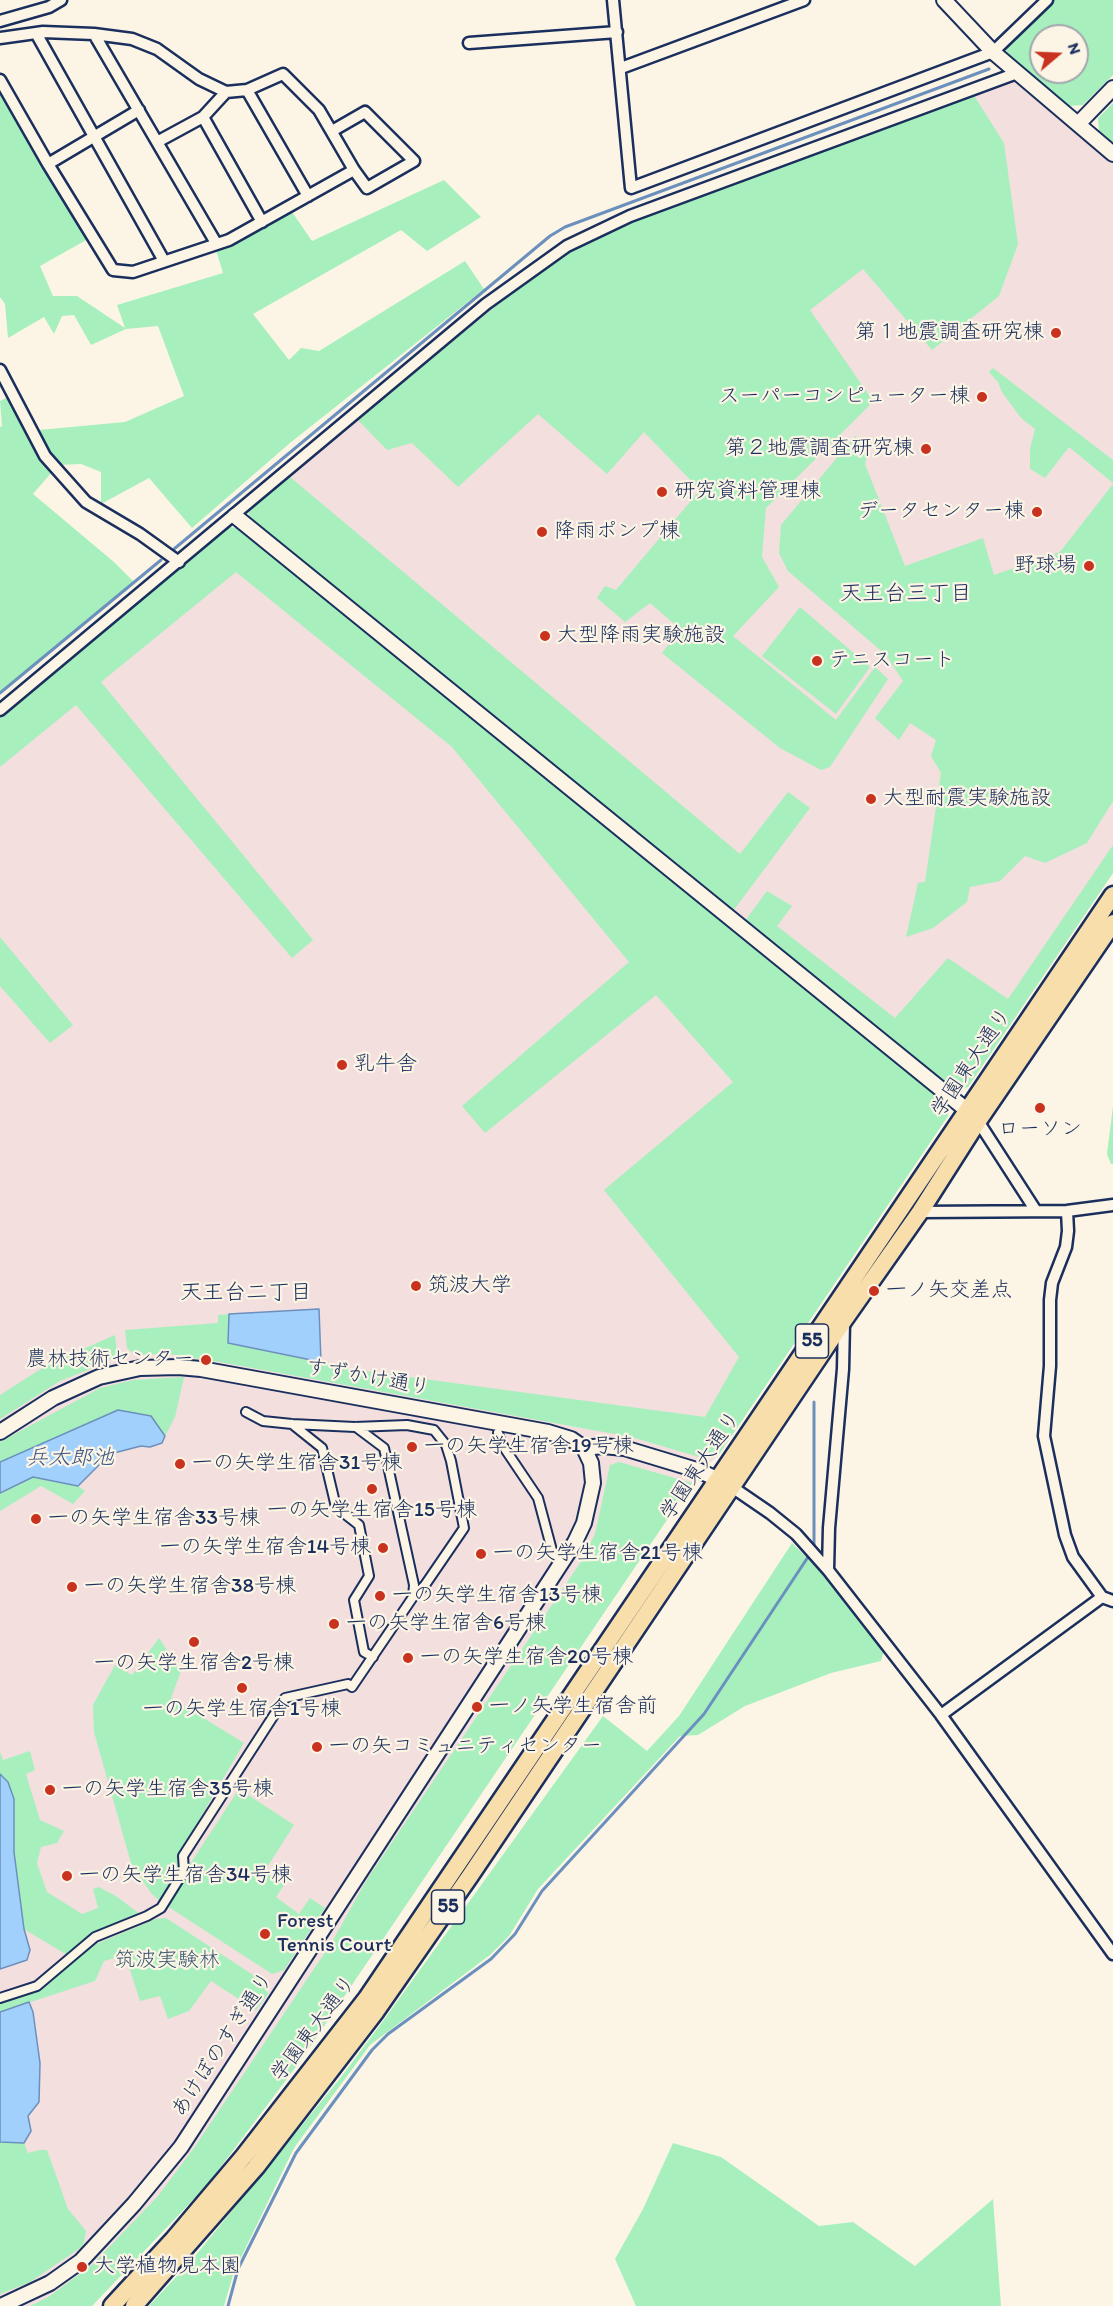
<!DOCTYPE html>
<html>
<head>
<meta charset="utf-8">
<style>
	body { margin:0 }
	#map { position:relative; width:1113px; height:2306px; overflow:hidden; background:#fcf5e5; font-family:Itim,sans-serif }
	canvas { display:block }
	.north { position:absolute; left:1029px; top:24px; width:60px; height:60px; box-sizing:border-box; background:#fcf5e5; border:2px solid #a2a6af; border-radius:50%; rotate:71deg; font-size:16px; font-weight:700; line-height:24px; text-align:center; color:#1b2f5e }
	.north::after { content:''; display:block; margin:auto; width:21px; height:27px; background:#c8321e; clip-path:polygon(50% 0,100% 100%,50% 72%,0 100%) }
</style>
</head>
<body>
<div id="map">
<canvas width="1113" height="2306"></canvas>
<div class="north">N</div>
</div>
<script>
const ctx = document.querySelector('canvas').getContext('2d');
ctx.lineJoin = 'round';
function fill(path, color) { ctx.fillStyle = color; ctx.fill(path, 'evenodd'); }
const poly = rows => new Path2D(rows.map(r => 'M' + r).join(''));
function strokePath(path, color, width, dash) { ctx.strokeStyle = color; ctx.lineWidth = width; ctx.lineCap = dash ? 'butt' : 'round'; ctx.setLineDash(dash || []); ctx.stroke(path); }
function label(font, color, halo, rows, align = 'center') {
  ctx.font = font + ' Itim,"Klee One",sans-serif'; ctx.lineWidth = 4.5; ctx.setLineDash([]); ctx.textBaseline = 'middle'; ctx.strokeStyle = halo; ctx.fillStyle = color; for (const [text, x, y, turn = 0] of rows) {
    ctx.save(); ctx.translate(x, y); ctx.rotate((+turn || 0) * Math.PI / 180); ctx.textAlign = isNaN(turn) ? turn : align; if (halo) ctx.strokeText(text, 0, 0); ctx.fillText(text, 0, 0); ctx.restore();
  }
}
fill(poly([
	[1011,79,1020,82,1113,163,1113,873,968,1087,954,1091,250,518,248,511,539,270],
	[230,527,948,1116,718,1456,700,1471,301,2060,207,2185,92,2306,0,2306,0,718]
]), '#f2dfde');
fill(poly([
	[1054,0,1113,0,1113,75,1083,105,1069,106,1006,52,1007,45],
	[1041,36,1077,36,1077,72,1041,72],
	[0,89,88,239,40,266,53,296,77,296,125,328,117,305,223,273,216,250,240,241,292,212,312,241,444,180,481,217,427,251,401,230,253,314,289,360,301,348,319,351,465,261,484,289,290,443,192,528,149,478,101,504,101,472,81,464,58,465,33,494,114,562,135,583,0,694,0,427,2,426,0,401,8,397,28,431,125,422,184,396,158,326,126,329,91,345,74,315,62,316,54,334,44,317,8,338,5,304,0,297],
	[973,94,1004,143,1018,244,999,296,932,350,863,269,810,310,871,398,869,406,766,508,762,557,779,587,733,636,836,720,875,667,888,679,830,767,821,770,780,748,662,653,680,629,650,603,625,622,597,598,605,586,616,590,700,490,644,432,607,474,538,414,458,487,412,443,387,450,358,420,539,270,604,232],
	[1113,103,1113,144,1099,132,1098,118],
	[993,368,1113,460,1113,483,1069,447,1045,478,1030,469,1030,449,1035,429,1021,418,1002,392,998,382,989,372],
	[855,436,868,452,865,464,905,566,983,538,994,575,1060,552,1113,484,1113,801,1087,843,1045,863,1025,856,1000,881,970,887,967,902,933,928,906,937,918,883,925,882,941,773,931,756,936,740,910,723,899,740,875,718,903,681,886,655,788,571,779,553,781,525],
	[290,477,740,854,788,792,810,808,733,911,250,518,248,511],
	[230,527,244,529,948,1101,948,1116,718,1456,706,1459,631,1437,225,1363,169,1354,135,1355,127,1348,125,1330,218,1323,218,1315,229,1314,228,1343,350,1369,705,1417,739,1357,604,1190,733,1082,656,995,485,1133,462,1106,629,962,452,747,236,572,101,682,313,940,292,958,76,705,0,767,0,718],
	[800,607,870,667,836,714,762,656],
	[1113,845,1113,873,968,1087,954,1091,745,921,767,891,792,906,777,926,895,1018,948,958,1008,999],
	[0,937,73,1025,50,1043,0,986],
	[1113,1106,1113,1164,1111,1164,1107,1154],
	[115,1335,117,1352,108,1362,60,1381,0,1419,0,1395,47,1365],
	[184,1377,175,1417,165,1436,151,1417,118,1410,0,1462,0,1442,100,1388,133,1380],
	[619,1462,692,1483,301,2060,207,2185,92,2306,30,2306,50,2296,93,2264,158,2196,194,2148,332,1942,366,1881,580,1563,595,1534,610,1465],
	[33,1477,78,1486,85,1491,73,1504,41,1486,0,1511,0,1493],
	[792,1543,828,1579,884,1651,881,1661,831,1673,745,1706,698,1735,680,1736,538,1889,509,1936,490,1955,370,2045,294,2148,234,2272,224,2306,149,2306,191,2261,338,2081,378,2028,603,1716,647,1751,679,1716],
	[159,1638,181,1671,171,1698,244,1743,177,1857,178,1871,160,1901,151,1893,131,1863,94,1732,93,1705,115,1665,132,1675],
	[30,1751,35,1770,26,1774,40,1820,64,1831,57,1843,41,1847,37,1863,47,1892,82,1914,98,1908,93,1889,99,1887,116,1896,141,1915,82,1940,67,1955,24,1929,13,1852,14,1799,8,1782,0,1774,0,1752,3,1760],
	[239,1789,294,1825,264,1872,284,1885,276,1897,299,1914,310,1898,325,1908,284,1970,272,1974,164,1904],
	[166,1918,264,1982,268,1994,256,2010,211,1981,189,2011,168,2019,160,1996,140,2001,125,1955,104,1961,95,1981,0,2012,0,2002,43,1989,89,1947,156,1919],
	[4,2141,24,2143,28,2153,39,2150,47,2150,68,2209,86,2231,83,2246,30,2282,0,2294,0,2142],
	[673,2143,721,2157,819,2226,853,2222,915,2266,993,2199,1001,2306,636,2306,615,2259,643,2209]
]), '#a7f0bd');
const water = poly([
	[319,1309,321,1362,228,1343,229,1314,319,1309],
	[118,1410,151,1416,165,1436,162,1443,150,1447,141,1446,110,1454,78,1486,33,1477,0,1493,0,1462,118,1410],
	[0,1774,8,1782,14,1799,14,1852,24,1929,30,1950,27,1960,0,1969,0,1774],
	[29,2002,33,2012,40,2063,39,2102,28,2116,31,2131,24,2143,0,2142,0,2012,29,2002]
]);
fill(water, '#a2d0fd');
strokePath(water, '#6c90bd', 1.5);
strokePath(poly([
	[174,549,550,236,565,227,989,69],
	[0,693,161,560],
	[228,2306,238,2269,296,2153,372,2050,388,2034,491,1959,515,1934,542,1891,704,1714,814,1548,814,1402]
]), '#6c90bd', 3);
const pedestrian = poly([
	[292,1424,322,1448,336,1507,359,1525,369,1576,354,1600,364,1652,373,1657],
	[356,1427,384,1448,414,1585,413,1597],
	[498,1433,501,1443,538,1498,553,1554,562,1564],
	[0,1998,37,1986,95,1937,147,1916,161,1908,184,1871,183,1856,285,1698,348,1684,352,1687,413,1597,425,1585,464,1528,451,1461,446,1445,434,1430,407,1425,355,1427,292,1424,263,1421,246,1412]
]);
const minor = poly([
	[613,0,631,188,993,52,1047,0],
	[0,21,49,7,61,0],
	[36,33,164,261],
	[94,34,216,243],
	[0,38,43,32,94,34,132,39,157,49,199,79,226,92,247,90,283,74,319,110,354,170,367,188,414,161,365,112,332,131],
	[469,43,617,32],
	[621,68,804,0],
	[0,80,48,164,113,270,133,272,229,240,354,170],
	[247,90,308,196],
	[203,117,262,222],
	[157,142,203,117,226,92],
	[48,164,139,110],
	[0,370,45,456,86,502,140,534,179,562],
	[0,710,486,304,567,246,630,216,1017,73],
	[978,1121,1036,1211],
	[1067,1211,1068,1231,1066,1247,1052,1283,1050,1300,1050,1366,1044,1436,1065,1535,1073,1557,1102,1597,1113,1601],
	[920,1212,1067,1211,1113,1205],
	[732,1487,770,1513,796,1534,828,1570,941,1715,1113,1954],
	[828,1570,829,1528,843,1369,844,1322],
	[941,1715,1102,1597]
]);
const tertiary = poly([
	[944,0,993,52,1113,154],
	[1078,124,1113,88],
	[235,516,974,1116],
	[0,1432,53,1398,99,1377,140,1368,178,1367,201,1369,548,1432,571,1439,584,1448,603,1446,624,1448,700,1471,727,1484],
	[1,2306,50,2283,81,2261,134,2204,181,2147,575,1542,584,1523,593,1483,591,1463,584,1448]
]);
const primary = poly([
	[112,2306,173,2240,244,2156,367,1998,1113,895],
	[134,2306,256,2167,376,2011,470,1876,844,1320,920,1212,978,1121,1113,923]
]);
strokePath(pedestrian, '#1b2f5e', 12);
strokePath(minor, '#1b2f5e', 15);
strokePath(tertiary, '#1b2f5e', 18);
strokePath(primary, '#1b2f5e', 21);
strokePath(pedestrian, '#fcf5e5', 8);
strokePath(minor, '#fcf5e5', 10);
strokePath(tertiary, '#fcf5e5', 14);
strokePath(primary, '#f8deab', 16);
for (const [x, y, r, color] of [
	[1056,333,6,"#c8321e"],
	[982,397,6,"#c8321e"],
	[926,449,6,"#c8321e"],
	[662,492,6,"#c8321e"],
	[1037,512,6,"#c8321e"],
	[542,532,6,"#c8321e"],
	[1089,566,6,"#c8321e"],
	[545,636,6,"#c8321e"],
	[817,661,6,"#c8321e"],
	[871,799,6,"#c8321e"],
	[342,1065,6,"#c8321e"],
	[1040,1108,6,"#c8321e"],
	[416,1286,6,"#c8321e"],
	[874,1291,6,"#c8321e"],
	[206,1360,6,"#c8321e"],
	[412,1447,6,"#c8321e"],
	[180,1464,6,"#c8321e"],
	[372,1489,6,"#c8321e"],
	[36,1519,6,"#c8321e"],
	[383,1548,6,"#c8321e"],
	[481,1554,6,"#c8321e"],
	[72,1587,6,"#c8321e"],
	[380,1596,6,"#c8321e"],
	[334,1624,6,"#c8321e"],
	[194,1642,6,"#c8321e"],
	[408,1658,6,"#c8321e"],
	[242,1688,6,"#c8321e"],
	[477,1707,6,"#c8321e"],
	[317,1747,6,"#c8321e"],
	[50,1790,6,"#c8321e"],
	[67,1876,6,"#c8321e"],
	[265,1934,6,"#c8321e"],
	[82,2267,6,"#c8321e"]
]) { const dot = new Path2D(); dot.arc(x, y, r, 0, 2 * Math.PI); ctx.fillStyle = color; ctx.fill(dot); strokePath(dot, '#fcf5e5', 2); }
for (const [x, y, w] of [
	[812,1341,33],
	[448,1907,33]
]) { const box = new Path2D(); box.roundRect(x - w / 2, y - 17, w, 34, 4.5); ctx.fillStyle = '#fcf5e5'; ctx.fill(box); strokePath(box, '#1b2f5e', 1.5); }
label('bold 20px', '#1b2f5e', null, [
	["55",812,1341],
	["55",448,1907]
]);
label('21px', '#1b2f5e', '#fcf5e5', [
	["第１地震調査研究棟",1044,333,"right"],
	["スーパーコンピューター棟",970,397,"right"],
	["第２地震調査研究棟",914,449,"right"],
	["研究資料管理棟",674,492],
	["データセンター棟",1025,512,"right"],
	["降雨ポンプ棟",554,532],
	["野球場",1077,566,"right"],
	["大型降雨実験施設",557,636],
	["テニスコート",829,661],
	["大型耐震実験施設",883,799],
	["乳牛舎",354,1065],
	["ローソン",1040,1130,"center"],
	["筑波大学",428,1286],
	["一ノ矢交差点",886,1291],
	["農林技術センター",194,1360,"right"],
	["一の矢学生宿舎19号棟",424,1447],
	["一の矢学生宿舎31号棟",192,1464],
	["一の矢学生宿舎15号棟",372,1511,"center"],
	["一の矢学生宿舎33号棟",48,1519],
	["一の矢学生宿舎14号棟",371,1548,"right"],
	["一の矢学生宿舎21号棟",493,1554],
	["一の矢学生宿舎38号棟",84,1587],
	["一の矢学生宿舎13号棟",392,1596],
	["一の矢学生宿舎6号棟",346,1624],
	["一の矢学生宿舎20号棟",420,1658],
	["一の矢学生宿舎2号棟",194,1664,"center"],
	["一ノ矢学生宿舎前",489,1707],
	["一の矢学生宿舎1号棟",242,1710,"center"],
	["一の矢コミュニティセンター",329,1747],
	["一の矢学生宿舎35号棟",62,1790],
	["一の矢学生宿舎34号棟",79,1876],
	["Forest",277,1922],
	["Tennis Court",277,1946],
	["大学植物見本園",94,2267]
], 'left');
label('21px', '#1b2f5e', '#fcf5e5', [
	["学園東大通り",972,1063,-56],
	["すずかけ通り",368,1378,10],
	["学園東大通り",701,1466,-56],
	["学園東大通り",314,2029,-53],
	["あけぼのすぎ通り",223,2045,-57]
]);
label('21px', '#375671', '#fcf5e5', [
	["筑波実験林",167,1961]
]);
label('22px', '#1b2f5e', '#fcf5e5', [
	["天王台三丁目",906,594],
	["天王台二丁目",246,1293]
]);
label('italic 22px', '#3d5786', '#fcf5e5', [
	["兵太郎池",70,1458]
]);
</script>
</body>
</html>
